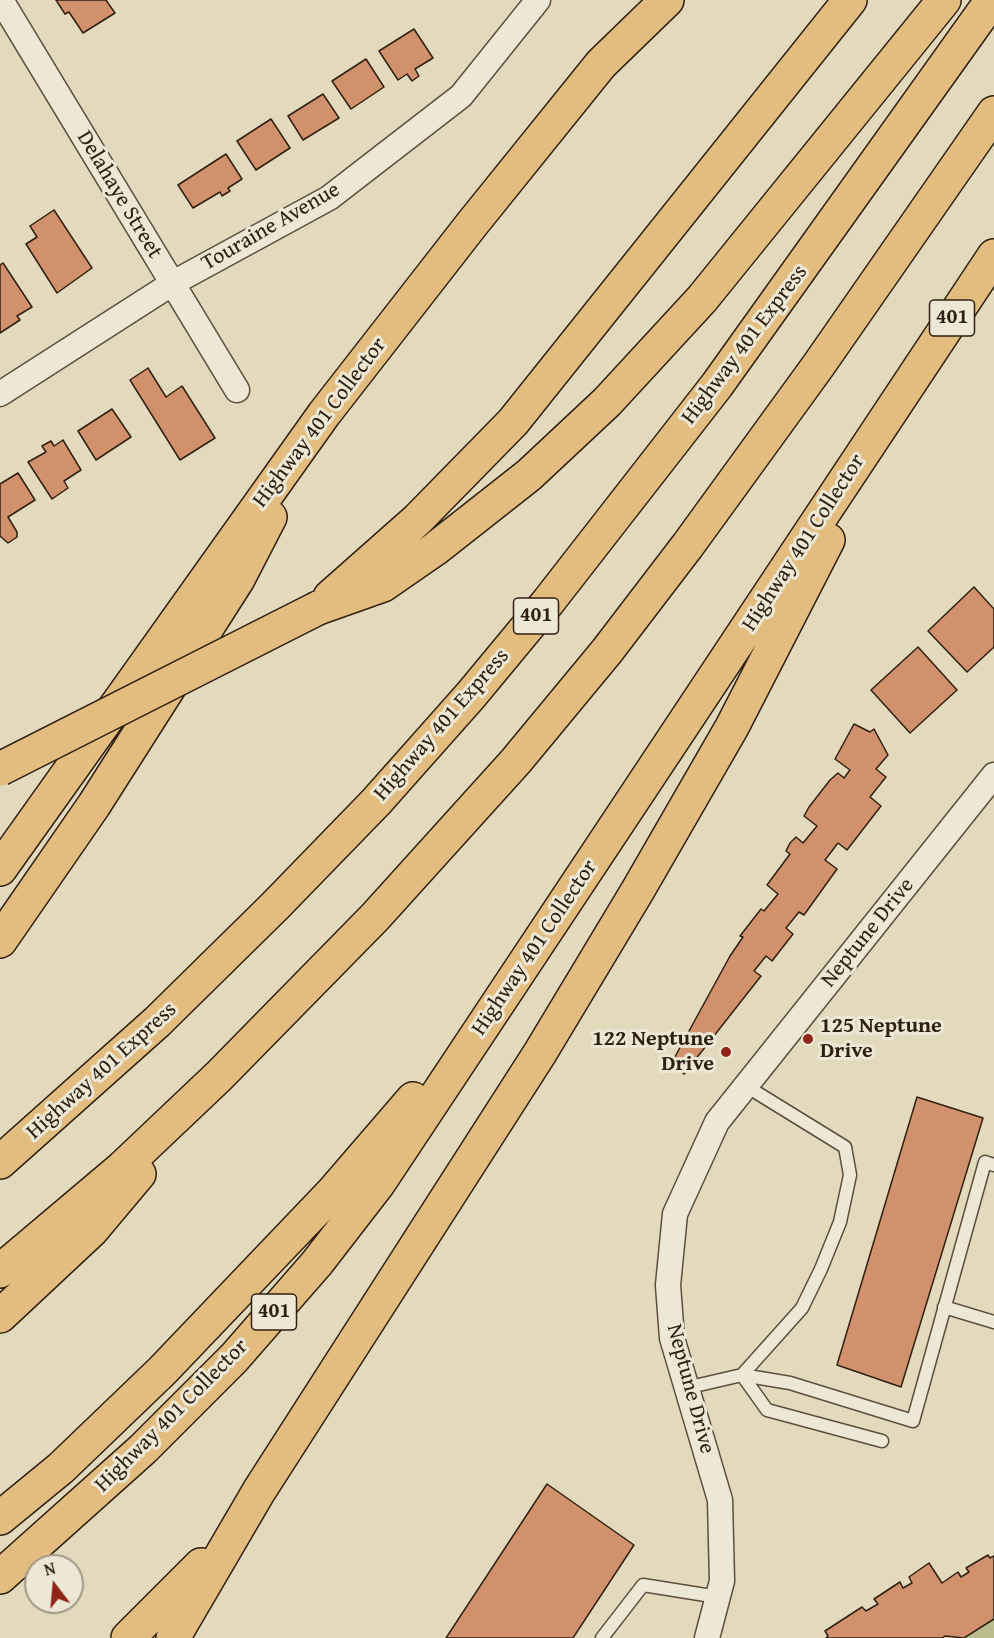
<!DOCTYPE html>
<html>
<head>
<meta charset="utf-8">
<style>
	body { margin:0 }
	#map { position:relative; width:994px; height:1638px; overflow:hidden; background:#e3dabe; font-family:"Gentium Book Plus",serif }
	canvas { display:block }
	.north { position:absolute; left:24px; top:1554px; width:60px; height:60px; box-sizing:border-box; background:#ede7d5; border:2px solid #a19786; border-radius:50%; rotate:344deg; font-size:16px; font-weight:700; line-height:24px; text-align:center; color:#302010 }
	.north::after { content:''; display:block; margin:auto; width:21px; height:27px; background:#8f2418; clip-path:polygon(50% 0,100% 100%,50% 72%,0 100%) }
</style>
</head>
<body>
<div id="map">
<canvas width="994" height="1638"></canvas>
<div class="north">N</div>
</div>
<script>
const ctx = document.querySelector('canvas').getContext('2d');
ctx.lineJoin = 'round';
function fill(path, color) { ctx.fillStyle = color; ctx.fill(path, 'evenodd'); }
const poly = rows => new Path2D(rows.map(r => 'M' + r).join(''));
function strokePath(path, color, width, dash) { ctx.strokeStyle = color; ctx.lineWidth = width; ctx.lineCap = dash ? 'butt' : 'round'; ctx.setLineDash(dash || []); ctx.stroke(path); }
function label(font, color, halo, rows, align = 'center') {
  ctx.font = font + ' "Gentium Book Plus",serif'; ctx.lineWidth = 6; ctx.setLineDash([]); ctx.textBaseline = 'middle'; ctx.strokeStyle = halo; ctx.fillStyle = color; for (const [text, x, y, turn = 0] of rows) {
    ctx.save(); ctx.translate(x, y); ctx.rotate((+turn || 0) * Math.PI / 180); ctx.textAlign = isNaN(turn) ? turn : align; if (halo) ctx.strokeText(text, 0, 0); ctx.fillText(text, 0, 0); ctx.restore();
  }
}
fill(poly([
	[994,1618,994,1638,964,1638]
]), '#babd8d');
const building = poly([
	[56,0,106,0,115,13,83,33,69,12,65,14,56,0],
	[414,29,433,58,415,69,419,76,412,81,407,74,398,80,379,51,414,29],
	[366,59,384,87,351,109,332,81,366,59],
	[323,94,339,118,303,140,288,116,323,94],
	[271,119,290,148,256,170,237,141,271,119],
	[226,154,242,179,228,188,230,191,222,196,220,192,193,208,178,185,226,154],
	[54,210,92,268,57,293,26,244,37,237,30,226,54,210],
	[3,263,32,307,17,316,20,320,0,333,0,265,3,263],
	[148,368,166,397,182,386,215,438,180,460,130,380,148,368],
	[112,409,131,437,96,460,78,431,112,409],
	[63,440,81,470,64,481,68,488,52,499,28,462,46,452,42,446,51,441,54,446,63,440],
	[18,473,35,500,8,517,17,532,17,537,8,543,0,536,0,484,18,473],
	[974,587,994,609,994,647,967,672,928,631,974,587],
	[918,647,957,690,910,733,871,690,918,647],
	[854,724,870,732,874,729,888,755,876,769,886,777,870,797,881,806,847,850,838,843,825,860,837,869,804,915,799,912,786,928,793,934,772,961,766,956,754,971,761,976,684,1074,671,1064,730,956,743,937,740,936,761,909,764,911,778,894,767,885,790,854,786,851,790,843,796,837,803,843,817,826,804,816,809,807,830,780,838,773,844,778,850,770,835,759,854,724],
	[917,1097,983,1118,901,1387,837,1365,917,1097],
	[547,1484,634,1545,573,1638,446,1638,547,1484],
	[988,1555,990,1558,994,1556,994,1619,964,1638,945,1636,942,1638,826,1638,828,1636,825,1631,862,1607,866,1611,878,1604,874,1599,900,1582,903,1588,912,1583,909,1577,929,1563,942,1583,958,1572,961,1577,969,1572,966,1568,988,1555]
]);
fill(building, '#d1916d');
strokePath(building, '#302010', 1.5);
const lane = poly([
	[944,1307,994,1322],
	[742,1375,790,1383,913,1421,985,1162,994,1165],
	[742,1375,802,1308,821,1269,840,1222,850,1175,845,1147,746,1086],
	[686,1388,742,1375,767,1410,882,1441],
	[602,1638,643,1585,718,1597]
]);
const street = poly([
	[1,0,237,390],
	[0,394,173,283,329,198,461,96,538,0],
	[707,1638,722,1581,720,1500,672,1338,668,1285,675,1214,717,1122,994,775]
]);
const highway = poly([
	[330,597,417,520,513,422,850,0],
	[318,608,383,585,435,549,529,475,607,402,702,299,944,0],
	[0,869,324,414,472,224,601,64,667,0],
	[0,941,94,805,238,579,270,517],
	[0,1162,157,1022,275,906,376,802,471,695,548,602,717,385,992,0],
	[0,1271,122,1168,219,1076,375,917,516,761,607,651,688,545,818,366,994,113],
	[0,1316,92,1230,139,1174],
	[0,1518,61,1468,162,1371,332,1193,413,1099],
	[0,1577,143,1449,234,1358,317,1263,378,1184,994,256],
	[128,1638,201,1565],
	[173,1638,259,1491,540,1053,638,890,732,727,828,540]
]);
strokePath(lane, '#5d4e3c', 15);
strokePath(street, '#5d4e3c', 27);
strokePath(highway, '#302010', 36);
strokePath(lane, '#ede7d5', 12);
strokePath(street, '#ede7d5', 24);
strokePath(highway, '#e2bd7f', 33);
const highwayBridge = poly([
	[0,769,318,608]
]);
strokePath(highwayBridge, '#302010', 36, []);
strokePath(highwayBridge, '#e2bd7f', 33);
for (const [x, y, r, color] of [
	[808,1039,6,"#8f2418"],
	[726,1052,6,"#8f2418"]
]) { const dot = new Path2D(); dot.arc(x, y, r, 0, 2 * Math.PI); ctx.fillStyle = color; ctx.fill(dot); strokePath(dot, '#ede7d5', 2); }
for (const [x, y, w] of [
	[952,318,45],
	[536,616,45],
	[274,1312,45]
]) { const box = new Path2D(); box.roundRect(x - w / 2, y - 18, w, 36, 4.5); ctx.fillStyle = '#ede7d5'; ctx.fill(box); strokePath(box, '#302010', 1.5); }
label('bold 21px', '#302010', null, [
	["401",952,318],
	["401",536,616],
	["401",274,1312]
]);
label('22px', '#302010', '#ede7d5', [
	["Delahaye Street",119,195,59],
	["Touraine Avenue",271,227,-30],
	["Highway 401 Express",745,345,-53],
	["Highway 401 Collector",320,423,-53],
	["Highway 401 Collector",804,543,-57],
	["Highway 401 Express",442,725,-49],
	["Neptune Drive",868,933,-51],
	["Highway 401 Collector",535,948,-56],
	["Highway 401 Express",102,1071,-42],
	["Neptune Drive",690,1389,75],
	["Highway 401 Collector",172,1416,-45]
]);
label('bold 22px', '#302010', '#ede7d5', [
	["125 Neptune",820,1026],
	["Drive",820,1051],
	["122 Neptune",714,1039,"right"],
	["Drive",714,1064,"right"]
], 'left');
</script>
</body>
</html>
